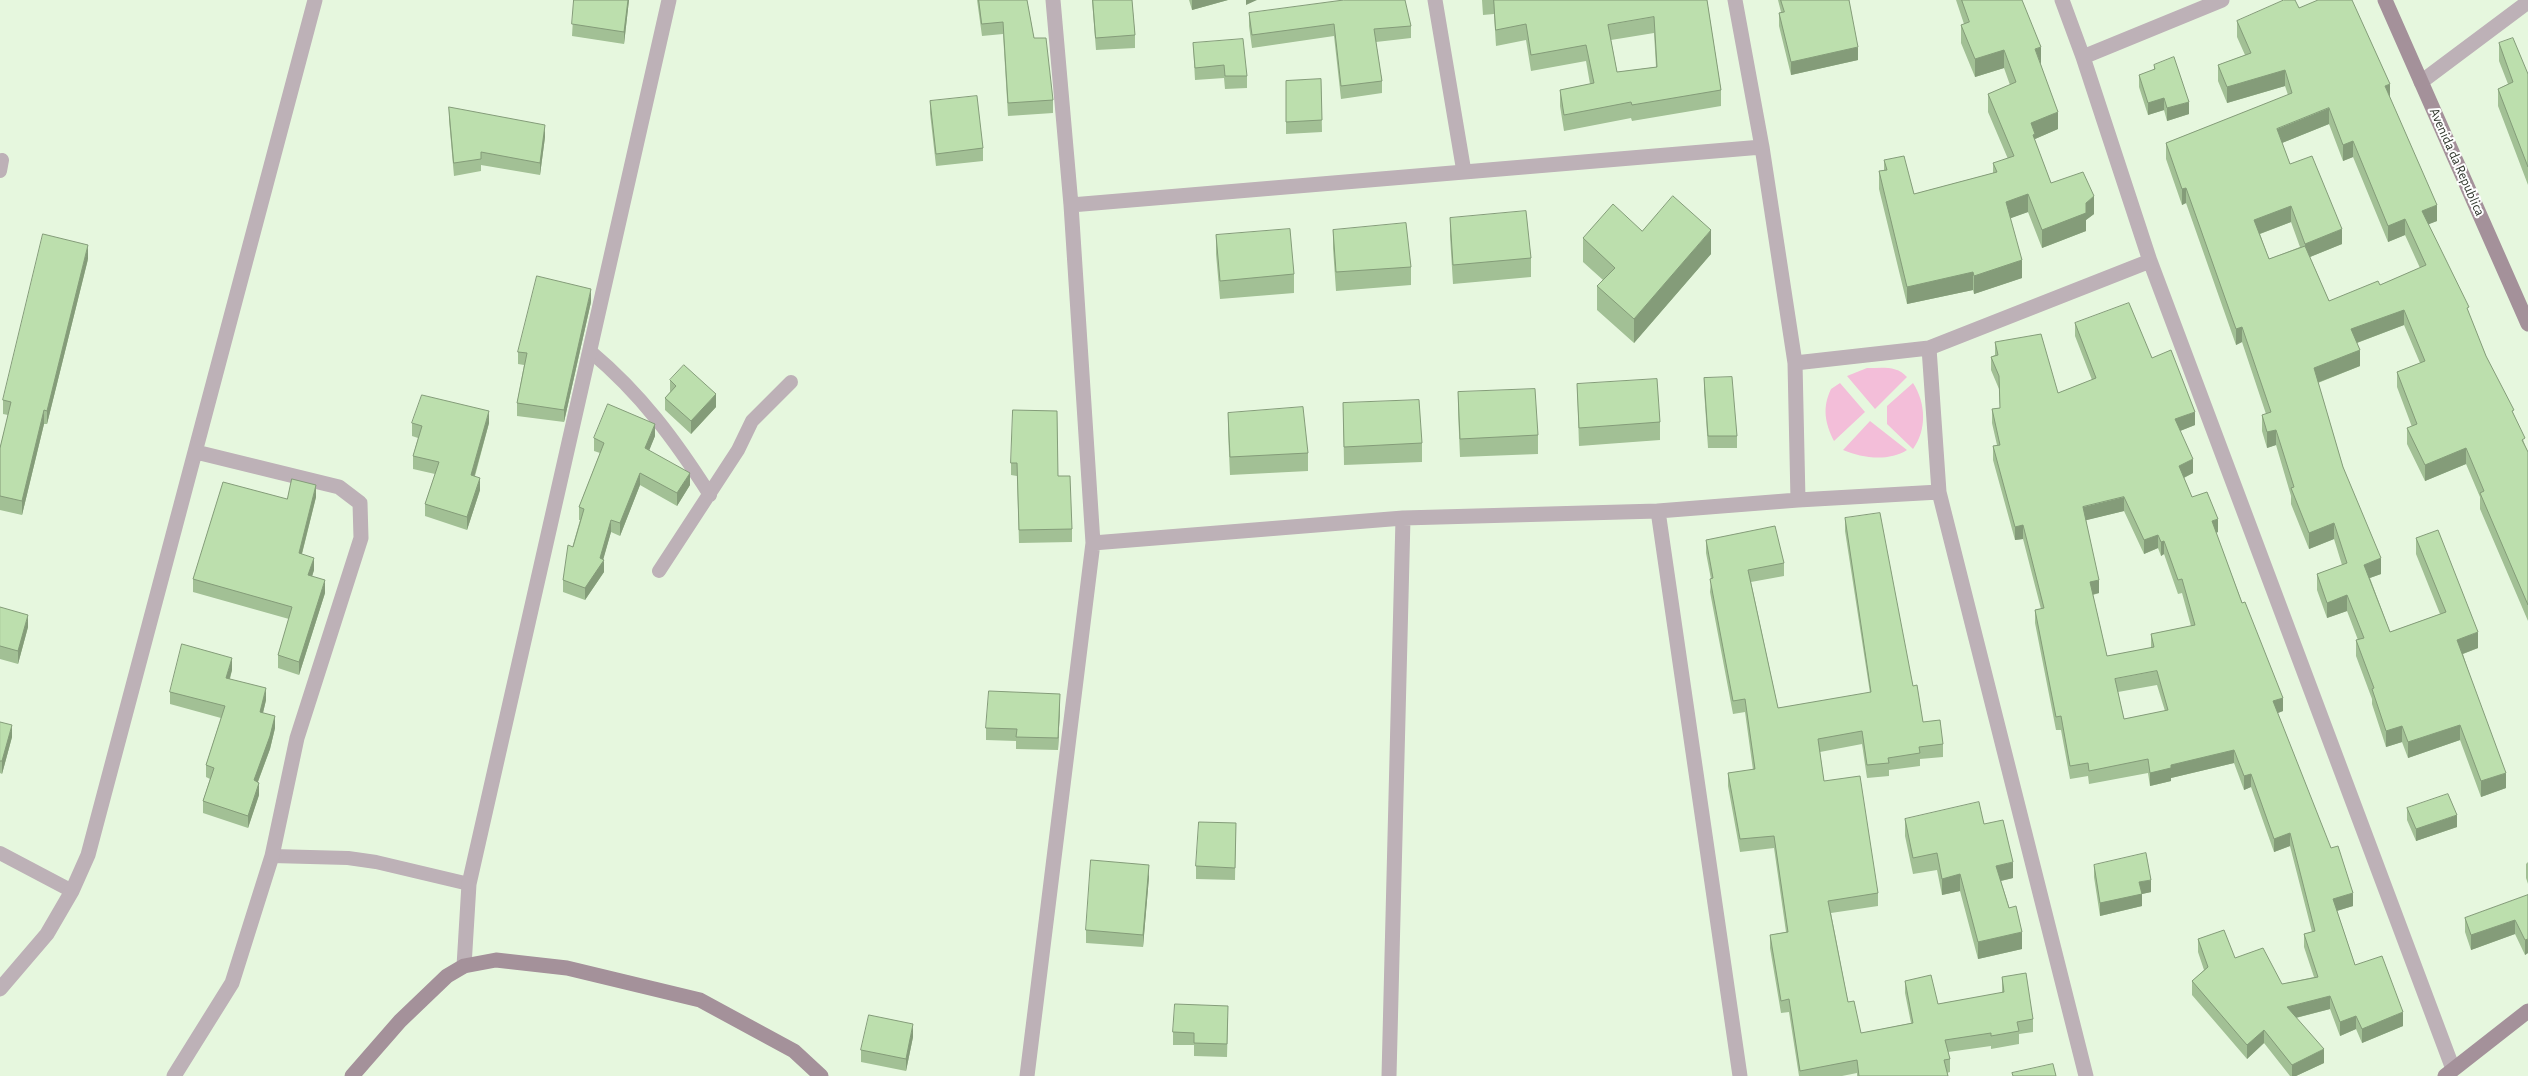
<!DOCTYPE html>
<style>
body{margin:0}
canvas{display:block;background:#e6f7de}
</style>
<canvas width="2528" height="1076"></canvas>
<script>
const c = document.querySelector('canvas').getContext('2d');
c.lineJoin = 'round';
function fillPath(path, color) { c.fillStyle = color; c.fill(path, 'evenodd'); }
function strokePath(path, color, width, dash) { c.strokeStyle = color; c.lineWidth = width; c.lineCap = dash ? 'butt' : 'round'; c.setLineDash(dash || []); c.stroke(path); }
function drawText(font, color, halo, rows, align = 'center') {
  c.font = font + ' "Alegreya Sans",sans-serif'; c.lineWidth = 4; c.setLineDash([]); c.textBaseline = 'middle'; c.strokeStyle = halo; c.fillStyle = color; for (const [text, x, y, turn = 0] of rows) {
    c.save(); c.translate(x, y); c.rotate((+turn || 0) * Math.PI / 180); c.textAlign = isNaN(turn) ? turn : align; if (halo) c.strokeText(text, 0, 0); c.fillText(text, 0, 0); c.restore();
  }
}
fillPath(new Path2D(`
 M1867,368C1881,368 1897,365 1907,377L1875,409L1847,376Z
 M1840,383L1865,412L1834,441C1825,423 1822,408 1831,389Z
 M1913,383C1926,403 1927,430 1913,449L1887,424V406Z
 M1870,421L1907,450C1888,462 1862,458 1843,450Z`), '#f3bed9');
strokePath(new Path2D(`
 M0,171L2,160
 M591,352C641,394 675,440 710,495
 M659,571L738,450L752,421L791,382
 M0,853L72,891
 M272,856L348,858L376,862L469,884`), '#bdb1b7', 14);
strokePath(new Path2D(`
 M1435,0L1464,172
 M1735,0L1762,147L1795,363L1798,500
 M2062,0L2083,57L2150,261L2453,1069
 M2083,57L2222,0
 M2421,82L2528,2
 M1071,205L1762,147
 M1929,348L1939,492L2086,1076
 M1795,363L1929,348L2150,261
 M1658,511L1740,1076
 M1093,543L1403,518L1658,511L1798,500L1939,492
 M464,966L469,884L669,0
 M0,989L47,934L72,891L88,855L315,0
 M174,1076L232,983L272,856L297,738L361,538L360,503L339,487L196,452
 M1027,1076L1093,543L1071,205L1053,0
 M1389,1076L1403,518`), '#bdb1b7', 15);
strokePath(new Path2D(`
 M2385,0L2528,324
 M352,1076L400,1021L447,976L464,966L496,960L567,968L700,1000L794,1051L821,1076
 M2445,1076L2528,1011`), '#a4919a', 15);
fillPath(new Path2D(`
 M574,0H629L624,44L572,36Z
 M977,0H1027L1034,38L1053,100V113L1008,116L1003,34L982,36Z
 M1092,0H1132L1135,35V48L1096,50Z
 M1189,0H1228L1192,10Z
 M1482,0H1707L1721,90V106L1632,121L1631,118L1564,131L1560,106V90L1590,84L1586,61L1531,71L1526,40L1496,46L1494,14L1483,15ZM1654,33L1656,67L1617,72L1611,40Z
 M1778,0H1849L1858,60L1791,75L1779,26V13L1781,12Z
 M1956,0H2018L2041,65L2058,129L2035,139V141L2051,183L2094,214L2086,220V231L2042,248L2028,212L2010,218L2022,278L1974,294L1973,290L1907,304L1879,189V171H1884V160L1914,194L1993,173V163L2008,159L1988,112V94L2010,85L2004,68L1975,77L1961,43V25L1964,24Z
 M2299,8L2390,98L2437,221L2428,224L2469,314L2486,356L2514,415L2525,445L2528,452V621L2480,509V497L2466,464L2425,481L2407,444V428L2412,427L2397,387V372L2420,363L2404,325L2357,343L2360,366L2318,383L2343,467L2381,574L2370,578L2390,632L2440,614L2416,554V538L2478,648L2463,654L2506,788L2481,797L2460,740L2408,758L2402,742L2386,747L2372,704V699L2356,656V640H2358L2347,611L2327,618L2317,590V574L2342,565L2334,539L2309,549L2291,504V496L2276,445L2267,448L2262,431V415L2266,414L2242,342L2236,345L2186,203L2182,205L2166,159V143L2288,95L2285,86L2227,103L2218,81V65L2245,55L2237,37V21ZM2329,124L2343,161L2353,157L2388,242L2405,235L2420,268L2380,285L2329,301L2310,257L2342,244L2290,164L2282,143ZM2291,222L2300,247L2269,259L2260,234Z
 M1249,13L1411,26V38L1376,42L1382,81V93L1341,99L1334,36L1252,48L1249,26Z
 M1193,43L1247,76V88L1225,89L1224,78L1195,80Z
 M2499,43L2528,74V185L2498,106V89L2508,84L2499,61Z
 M2154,65L2189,114L2167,121L2164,110L2148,115L2139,87V75L2154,70Z
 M1321,79L1322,132L1286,134V81Z
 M930,101L983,148V161L936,166L930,113Z
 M449,107L545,137L540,175L481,165V171L454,176L449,120Z
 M1450,218L1531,258V277L1453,284L1450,236Z
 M1333,230L1411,267V285L1336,291L1333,248Z
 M1642,231L1711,254L1634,343L1597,310V286L1603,280L1583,262V238Z
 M1216,235L1294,274V293L1220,299L1216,254Z
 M88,259L47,424H44L22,515L0,510V448L8,415L3,414V400Z
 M591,302L564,422L517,416V403L524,365L518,364V352Z
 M2075,323L2152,358L2195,425L2180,431L2193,473L2184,478L2192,497L2218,532L2216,533L2283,711L2277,713L2353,906L2337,911L2355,965L2403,1026L2362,1043L2356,1029L2340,1036L2330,1009L2296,1018L2324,1063L2296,1076H2290L2264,1043L2247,1059L2192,995V981L2204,970L2198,952V939L2282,984L2314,977L2304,947V934L2312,932L2290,846L2274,852L2251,787L2244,790L2234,763L2171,778V781L2150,786L2148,773L2089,784L2088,776L2070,779L2061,730H2056L2035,623V610L2041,609L2023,539L2015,540L1993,460V446L1997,445L1992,423V409L2000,408L1999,389L1991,370V357L1995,355V342L2058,393L2092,380L2075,336ZM2124,511L2144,554L2158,548L2161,556L2164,554L2178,594L2182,593L2191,626L2151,634V648L2107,656L2093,595L2099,593L2086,520ZM2157,685L2165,711L2124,719L2118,692Z
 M1704,378L1737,436V448H1708L1704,390Z
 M670,380L716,407L691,434L665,410V398L670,392Z
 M1577,384L1660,422V440L1579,446Z
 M1458,392L1538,435V454L1460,457L1458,411Z
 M1343,403L1422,443V462L1344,465Z
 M1057,411L1058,476L1072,529V542L1019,543L1017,476L1011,475V463Z
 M1228,413L1308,453V471L1230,475L1228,431Z
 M412,423H489L475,476L480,490L467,530L425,516V504L435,474L413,469V456L418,438L412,436Z
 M655,436L649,450L690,485L677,506L640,485L620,536L611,532L603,559L604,572L585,600L563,592V580L580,520H579V507L600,453L594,451V438Z
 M316,497L302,554L314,570L312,577L325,593L299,675L278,668V655L289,619L193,592V579L287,499Z
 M1845,518L1913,686L1923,722L1943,744V757L1920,759V766L1889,770V776L1867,778L1862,744L1820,752L1824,781L1878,893V906L1831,913L1848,1002L1861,1033L1911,1023L1905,993V981L1938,1004L2002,993V977L2033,1019V1032L2019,1034V1044L1991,1049V1046L1948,1052L1950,1059V1072L1947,1073L1948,1076H1857V1073L1842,1076H1799L1789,1012L1781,1013L1770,948V935L1786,932L1774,848L1740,852L1728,786V773L1753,770L1745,712L1733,714L1710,592L1711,579L1706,553V540L1784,563V576L1751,582L1778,708L1870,693L1845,531Z
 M0,607L28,627L18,664L0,659Z
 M232,670L230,679L266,700L263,713L275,728L270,749L258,782L259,795L248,828L203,813V801L210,779L206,777V765L221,718L170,704V692Z
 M1060,706L1058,750L1016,749V741L986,740V728Z
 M0,722L12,737L2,774L0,773Z
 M2407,808L2457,827L2416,841L2407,820Z
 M1905,819L1984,824L2013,878L2001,881L2022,949L1978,959L1960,891L1942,895L1937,870L1913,874L1905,836Z
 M1236,823L1235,880L1196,879V866Z
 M2528,862V884L2526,878V864Z
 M2094,865L2151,892L2142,894V906L2100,916L2094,877Z
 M1149,877L1143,947L1086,943V930Z
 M2528,895V953L2525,955L2515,934L2471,950L2465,932V918Z
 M1228,1018L1227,1057L1194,1056V1045H1173V1032Z
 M913,1037L906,1071L861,1062V1050Z`), '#a2c095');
fillPath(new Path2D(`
 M628,0H629L624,44V32Z
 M1192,0H1228L1192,10Z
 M1246,0H1257L1246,5Z
 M1858,47V60L1791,75V62Z
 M2041,47V65L2035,49Z
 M2004,50V68L1975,77V59Z
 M2285,70V86L2227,103V87Z
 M2390,84V99L2385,86Z
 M2164,98V110L2148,115V103Z
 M2189,102V114L2167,121V108Z
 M2329,108V124L2277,145V129Z
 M2058,112V129L2035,139V152L2031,123Z
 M545,125V137L540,175V163Z
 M2353,141V157L2343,161V145Z
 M2186,188V203L2182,205V189Z
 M2028,194V212L2006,220V202Z
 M2094,196V214L2086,220V231L2042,248V230L2086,203Z
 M2437,205V221L2422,227V211Z
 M2291,206V222L2254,236V220Z
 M2405,219V235L2388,242V226Z
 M2342,229V244L2305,259V244Z
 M1711,230V254L1634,343V319Z
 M88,245V259L47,424V411Z
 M2022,260V278L1974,294V276Z
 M1973,272V290L1907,304V287Z
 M591,289V302L564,422V410Z
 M2404,310V325L2351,345V329Z
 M2242,327V342L2236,345V329Z
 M2360,350V366L2314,384V368Z
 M716,394V407L691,434V421Z
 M44,410V424L22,515V501Z
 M489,411V423L471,488V475Z
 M2195,412V425L2175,433V419Z
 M655,424V436L645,461V448Z
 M2276,430V445L2267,448V432Z
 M2466,448V464L2425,481V465Z
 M2193,459V473L2179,480V466Z
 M640,473V485L620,536V523Z
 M690,473V485L677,506V493Z
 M480,478V490L467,530V517Z
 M316,485V497L299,565V553Z
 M2124,497V511L2083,521V507Z
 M2218,519V532L2212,534V521Z
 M611,520V532L602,564L604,560V572L585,600V588L600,558Z
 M2334,523V539L2309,549V533Z
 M2023,525V539L2015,540V527Z
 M2158,535V548L2144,554V540Z
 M2164,541V554L2161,556V542Z
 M314,558V570L308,588V575Z
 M2381,558V574L2364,580V565Z
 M325,580V593L299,675V662Z
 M2099,580V593L2090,595V582Z
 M2347,595V611L2327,618V603Z
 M28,615V627L18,664V651Z
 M2478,632V648L2457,656V640Z
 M232,658V670L226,691V678Z
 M266,688V700L260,725V712Z
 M1060,694V706L1058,750V738Z
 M2283,698V711L2273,715V701Z
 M275,716V728L270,749L254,792V780Z
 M12,725V737L2,774V761Z
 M2460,725V740L2408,758V742Z
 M2402,726V742L2386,747V731Z
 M2234,750V763L2171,778V781L2150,786V773L2171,765Z
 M2506,773V788L2481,797V781Z
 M2251,774V787L2244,790V776Z
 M259,783V795L248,828V816Z
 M2457,815V827L2416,841V829Z
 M2290,833V846L2274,852V839Z
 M2013,862V878L1996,882V866Z
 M1149,865V877L1143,947V935Z
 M1960,874V891L1942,895V879Z
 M2151,880V892L2142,894V906L2100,916V903L2139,882Z
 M2353,893V906L2333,912V899Z
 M2515,920V934L2471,950V935Z
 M2022,932V949L1978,959V942Z
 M2528,939V953L2525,955V940Z
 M2330,996V1009L2287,1020V1007Z
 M2403,1012V1026L2362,1043V1029Z
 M2356,1016V1029L2340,1036V1022Z
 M913,1024V1037L906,1071V1059Z
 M2264,1030V1043L2247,1059V1045Z
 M2324,1049V1063L2296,1076H2292V1065Z`), '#849c79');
const building = new Path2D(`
 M574,0H628L624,32L572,24Z
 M979,0H1027L1034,38H1046L1053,100L1008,103L1003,22L982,24Z
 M1093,0H1132L1135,35L1096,38Z
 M1344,0H1405L1411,26L1374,29L1382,81L1341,86L1334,24L1252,35L1249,13Z
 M1494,0H1707L1721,90L1632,105L1631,102L1564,115L1560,90L1594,83L1586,45L1531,55L1526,24L1496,30ZM1654,17L1657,67L1617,72L1608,25Z
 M1781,0H1849L1858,47L1791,62L1779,13L1784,12Z
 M1962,0H2022L2041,47L2035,49L2058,112L2031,123L2035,134L2033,135L2051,183L2083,172L2094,196L2086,203V213L2042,230L2028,194L2006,202L2022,260L1974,276L1973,272L1907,287L1879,171L1887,170L1884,160L1904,156L1914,194L1997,172L1993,163L2014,156L1988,94L2016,82L2004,50L1975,59L1961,25L1969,22Z
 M2284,0H2295L2299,8L2318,0H2352L2390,84L2385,86L2437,205L2422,211L2469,307L2467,308L2486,356L2514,410L2512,411L2525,438L2522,440L2528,452V605L2480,493L2484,491L2466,448L2425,465L2407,428L2417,424L2397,372L2425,361L2404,310L2351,329L2360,350L2314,368L2343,467L2381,558L2364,565L2390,632L2446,612L2416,538L2438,530L2478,632L2457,640L2506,773L2481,781L2460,725L2408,742L2402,726L2386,731L2372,689L2374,688L2356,640L2364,638L2347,595L2327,603L2317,574L2347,563L2334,523L2309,533L2291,488L2294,487L2276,430L2267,432L2262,415L2271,412L2242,327L2236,329L2186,188L2182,189L2166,143L2292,93L2285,70L2227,87L2218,65L2251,53L2237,21ZM2329,108L2343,145L2353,141L2388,226L2405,219L2426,265L2380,285L2378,281L2329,301L2305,246L2269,259L2254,220L2291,206L2305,244L2342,229L2312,156L2290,164L2277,129Z
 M2513,38L2528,74V167L2498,89L2513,82L2499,43Z
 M1243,39L1247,76H1225L1224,65L1195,68L1193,43Z
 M2174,57L2189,102L2167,108L2164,98L2148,103L2139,75L2155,69L2154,65Z
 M1321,79L1322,120L1286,122V81Z
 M977,96L983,148L936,154L930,101Z
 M449,107L545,125L540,163L481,152V159L454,163Z
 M1673,196L1711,230L1634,319L1597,286L1615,268L1583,238L1613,204L1642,231Z
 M1526,211L1531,258L1453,265L1450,218Z
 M1406,223L1411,267L1336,272L1333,230Z
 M1290,229L1294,274L1220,281L1216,235Z
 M43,234L88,245L47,411L44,410L22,501L0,496V448L11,402L3,400Z
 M537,276L591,289L564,410L517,403L527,353L518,352Z
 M2129,303L2152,358L2171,350L2195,412L2175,419L2193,459L2179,466L2192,497L2207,492L2218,519L2212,521L2242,603L2245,602L2283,698L2273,701L2331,848L2338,846L2353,893L2333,899L2355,965L2382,956L2403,1012L2362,1029L2356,1016L2340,1022L2330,996L2287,1007L2324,1049L2292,1065L2264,1030L2247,1045L2192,981L2208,967L2198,939L2224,930L2235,958L2263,948L2282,984L2318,977L2304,934L2315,931L2290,833L2274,839L2251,774L2244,776L2234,750L2171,765V768L2150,773L2148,759L2089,771L2088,763L2070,766L2061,716L2056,717L2035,610L2044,608L2023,525L2015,527L1993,446L2000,445L1992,409L2000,408L1999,376L1991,357L1998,355L1995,342L2041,334L2058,393L2096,378L2075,323ZM2124,497L2144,540L2158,535L2161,542L2164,541L2178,580L2182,579L2195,625L2151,634L2154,647L2107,656L2090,582L2099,580L2083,507ZM2157,671L2168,710L2124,719L2115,679Z
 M684,365L716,394L691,421L665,398L676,386L670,380Z
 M1732,377L1737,436H1708L1704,378Z
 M1657,379L1660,422L1579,428L1577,384Z
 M1535,389L1538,435L1460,439L1458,392Z
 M422,395L489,411L471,475L480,478L467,517L425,504L439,462L413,456L422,426L412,423Z
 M1419,400L1422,443L1344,447L1343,403Z
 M608,404L655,424L645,448L690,473L677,493L640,473L620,523L611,520L600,558L604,560L585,588L563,580L568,545L573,547L584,509L579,507L604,443L594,438Z
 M1303,407L1308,453L1230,457L1228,413Z
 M1013,410L1057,411L1058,476H1070L1072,529L1019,530L1017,463H1011Z
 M292,479L316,485L299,553L314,558L308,575L325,580L299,662L278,655L292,607L193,579L223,482L287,499Z
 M1880,513L1913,686L1917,685L1923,722L1940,720L1943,744L1919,747L1920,753L1888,758L1889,763L1867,765L1862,731L1818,739L1824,781L1860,776L1878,893L1828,901L1848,1002L1854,1001L1861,1033L1913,1023L1905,981L1931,975L1938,1004L2004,992L2002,977L2026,973L2033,1019L2017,1022L2019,1031L1991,1036V1033L1945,1040L1950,1059L1944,1060L1948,1076H1859L1857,1060L1800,1071L1789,999L1781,1001L1770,935L1788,932L1774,836L1740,839L1728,773L1755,769L1745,699L1733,701L1710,579L1713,578L1706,540L1775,526L1784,563L1748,570L1778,708L1871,692L1845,518Z
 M0,607L28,615L18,651L0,646Z
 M182,644L232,658L226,678L266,688L260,712L275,716L270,736L254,780L259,783L248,816L203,801L214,768L206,765L225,706L170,692Z
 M989,691L1060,694L1058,738L1016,737L1017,729L986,728Z
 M0,722L12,725L2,761H0Z
 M2448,794L2457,815L2416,829L2407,808Z
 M1979,802L1984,824L2003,820L2013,862L1996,866L2009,908L2016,906L2022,932L1978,942L1960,874L1942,879L1937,853L1913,858L1905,819Z
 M1199,822L1236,823L1235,868L1196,866Z
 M2146,853L2151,880L2139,882L2142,894L2100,903L2094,865Z
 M1091,860L1149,865L1143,935L1086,930Z
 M2528,895V939L2525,940L2515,920L2471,935L2465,918Z
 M1175,1004L1228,1006L1227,1044L1194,1043V1033L1173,1032Z
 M869,1015L913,1024L906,1059L861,1050Z
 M2053,1064L2056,1076H2013L2012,1073Z`);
fillPath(building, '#bcdfad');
strokePath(building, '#849c79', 1);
drawText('14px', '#31382e', '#fefefe', [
 ["Avenida da Republica",2457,162,66]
]);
</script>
